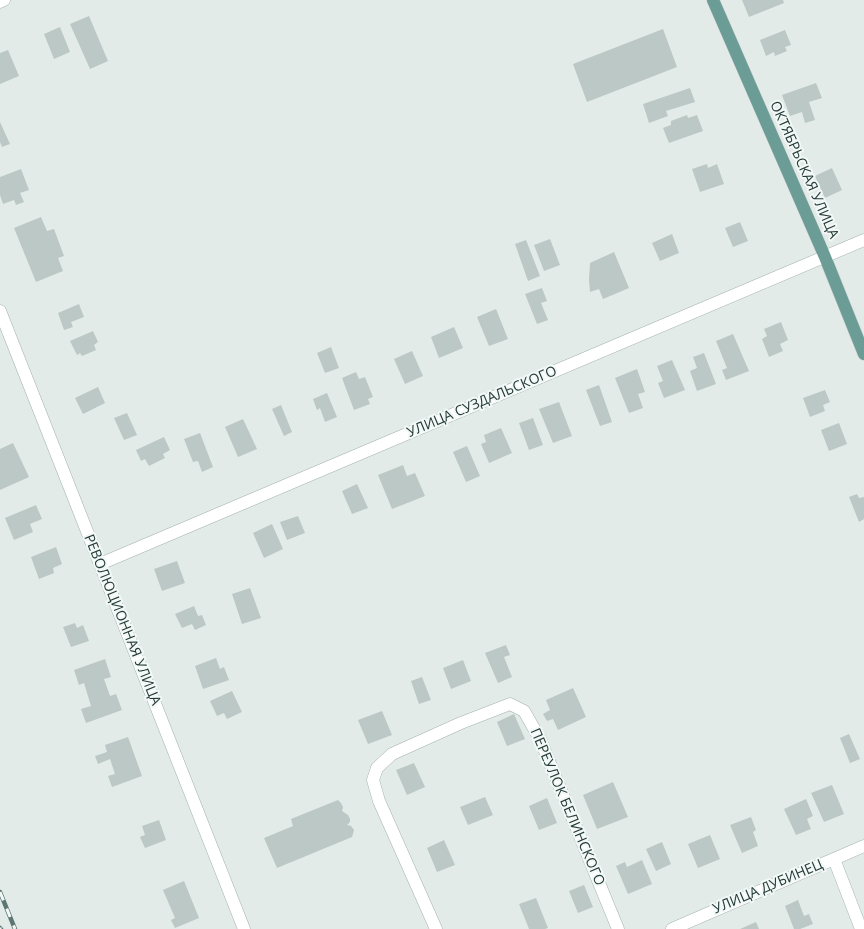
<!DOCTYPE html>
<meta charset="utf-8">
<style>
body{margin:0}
canvas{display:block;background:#e2ebe8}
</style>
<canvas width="864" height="929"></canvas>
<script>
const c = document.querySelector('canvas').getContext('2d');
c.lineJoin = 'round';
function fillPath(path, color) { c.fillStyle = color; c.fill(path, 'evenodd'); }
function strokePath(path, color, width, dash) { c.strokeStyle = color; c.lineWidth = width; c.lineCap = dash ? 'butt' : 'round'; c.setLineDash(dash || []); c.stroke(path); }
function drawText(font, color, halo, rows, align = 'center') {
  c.font = font + ' "Open Sans",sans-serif'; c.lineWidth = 4; c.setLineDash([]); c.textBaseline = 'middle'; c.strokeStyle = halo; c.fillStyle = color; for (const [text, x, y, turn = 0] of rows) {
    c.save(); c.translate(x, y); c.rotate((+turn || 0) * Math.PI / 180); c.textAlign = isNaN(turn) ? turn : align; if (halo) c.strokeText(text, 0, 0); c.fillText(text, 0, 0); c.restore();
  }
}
fillPath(new Path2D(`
 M742,0H783L784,3L749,17Z
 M89,16L108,61L90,69L70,24Z
 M60,27L70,52L54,59L44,34Z
 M663,29L677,67L587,102L573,64Z
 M785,30L791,45L785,47L787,51L775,56L774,52L766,56L760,40Z
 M8,50L19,76L0,84V53Z
 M816,83L822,98L809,102L815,120L805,123L802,112L790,116L782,95Z
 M690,88L695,102L666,111L668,116L649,123L643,104Z
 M687,115L688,118L697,115L703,131L669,143L663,128L671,125V121Z
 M0,122L10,144L2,147L0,142Z
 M707,164L708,168L717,164L724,184L700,192L692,169Z
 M832,168L842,190L825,198L815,176Z
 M21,169L29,190L20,193L24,202L16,205L14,200L3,204L0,195V177Z
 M41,217L47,231L54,229L64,256L58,258L63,271L36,282L14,228Z
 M740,222L748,241L733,247L725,228Z
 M672,234L679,253L660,261L652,243Z
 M550,239L560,265L544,271L534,245Z
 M526,240L540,276L528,281L515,244Z
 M614,252L629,288L603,299L599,289L590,292L589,280L590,263Z
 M542,288L547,301L541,303L548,320L537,324L525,294Z
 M79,304L84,317L71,322L73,327L64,330L58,313Z
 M496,309L508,339L489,346L477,317Z
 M781,322L788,340L780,344L783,351L769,357L762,339L767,336L764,329Z
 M454,327L463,348L439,358L431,337Z
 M93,331L98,342L94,345L96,350L82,356L80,353L77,355L70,341Z
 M733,334L749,371L726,380L722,370L727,368L716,341Z
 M331,347L339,368L325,373L317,353Z
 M412,351L423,376L405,384L394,359Z
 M704,353L716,384L697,391L690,371L697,368L693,357Z
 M672,360L685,390L664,398L658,383L663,381L657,366Z
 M637,369L645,392L638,394L643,408L629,413L615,378Z
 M356,372L359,379L365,377L373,397L368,399L370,404L354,410L342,378Z
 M599,385L612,422L600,426L586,390Z
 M98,387L105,403L83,414L75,398Z
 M825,390L830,402L823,405L825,411L810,417L803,398Z
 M327,393L337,417L325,422L320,408L317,410L313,399Z
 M559,402L572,436L553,443L539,409Z
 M281,405L292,432L284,436L272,409Z
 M127,413L137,435L124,440L114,418Z
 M533,418L543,445L529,450L519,423Z
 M243,419L257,449L238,457L225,427Z
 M839,423L847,444L829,451L821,430Z
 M501,428L512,453L489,463L481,444L486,442L484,435Z
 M200,433L213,467L202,472L198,461L193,462L184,439Z
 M164,437L170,450L163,454L165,458L149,466L145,459L141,461L136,450Z
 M13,443L29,477L0,490V449Z
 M467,446L480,476L466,482L453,452Z
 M403,465L407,476L415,473L425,496L392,509L378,475Z
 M357,484L368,508L352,514L342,491Z
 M857,494L859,498L864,497V519L859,522L849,497Z
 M36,505L42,519L30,524L33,532L14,540L5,518Z
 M298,516L305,533L287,540L280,522Z
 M272,524L283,549L264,558L253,533Z
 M56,547L62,564L53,568L54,573L39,579L31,557Z
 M177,561L185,583L162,591L154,569Z
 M250,588L261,618L242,624L232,594Z
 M194,606L198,616L202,615L206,625L195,630L192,624L182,628L175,614Z
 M75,623L77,628L83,625L89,641L71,647L63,627Z
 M506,645L510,655L504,657L512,677L498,683L485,653Z
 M216,658L220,669L224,667L229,680L203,689L195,666Z
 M105,659L111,677L104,679L110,696L116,694L122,710L86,723L81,709L91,706L84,683L79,685L74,670Z
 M463,660L471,681L451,689L443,668Z
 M422,677L431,700L419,704L411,681Z
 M573,688L586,717L558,730L553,719L547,721L543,714L550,710L546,700Z
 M232,691L242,712L227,719L224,713L217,716L210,701Z
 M382,711L392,735L368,744L358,720Z
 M514,714L525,739L507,746L497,722Z
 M849,734L860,759L850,763L840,738Z
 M128,737L142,776L112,787L108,776L115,774L110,759L98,764L95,756L107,752L105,745Z
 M414,763L425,787L407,795L396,770Z
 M613,782L628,817L597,829L583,795Z
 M832,785L844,814L824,822L811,793Z
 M485,797L493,815L468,825L460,807Z
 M547,798L557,823L539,830L529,806Z
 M806,799L813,816L807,819L811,829L796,835L784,809Z
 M338,800L341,803L343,807L342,811L348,815L350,819V822L347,825L351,826L354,830L352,837L277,868L264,838L293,826L291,819Z
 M751,817L756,830L753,832L758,846L742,853L730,825Z
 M159,820L166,840L145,848L140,837L145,835L142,826Z
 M710,835L720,859L698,868L688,844Z
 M444,840L455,865L437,872L427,848Z
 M662,842L671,864L656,871L646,849Z
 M642,860L652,884L628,894L616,866L625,862L627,867Z
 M184,881L199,918L175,928L171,920L175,918L163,890Z
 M584,885L593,907L578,913L569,891Z
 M536,898L548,928L545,929H529L519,904Z
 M798,900L804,916L809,914L813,924L800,929H794L785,906Z
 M756,922L759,929H740Z`), '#bbc8c5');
const minor = new Path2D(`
 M0,2L4,0
 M0,311L244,929
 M100,564L864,240
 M834,859L861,929
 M436,929L379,801L373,780L377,768L392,754L461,723L510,704L524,711L540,739L618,929
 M672,929L864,846`);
const major = new Path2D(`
 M713,0L825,257L864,354`);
strokePath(minor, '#a5b2af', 13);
strokePath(major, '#c2c8c7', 13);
strokePath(minor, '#fff', 12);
strokePath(major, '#6b9c96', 12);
const rail = new Path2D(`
 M0,892L15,929
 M0,928L1,929`);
strokePath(rail, '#5e7673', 4.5);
strokePath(rail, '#f2f8f6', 3, [9]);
drawText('14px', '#243a37', '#f2f8f6', [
 ["ОКТЯБРЬСКАЯ УЛИЦА",804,170,66],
 ["УЛИЦА СУЗДАЛЬСКОГО",482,402,-23],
 ["РЕВОЛЮЦИОННАЯ УЛИЦА",122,620,68],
 ["ПЕРЕУЛОК БЕЛИНСКОГО",567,807,67],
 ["УЛИЦА ДУБИНЕЦ",768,887,-23]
]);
</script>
